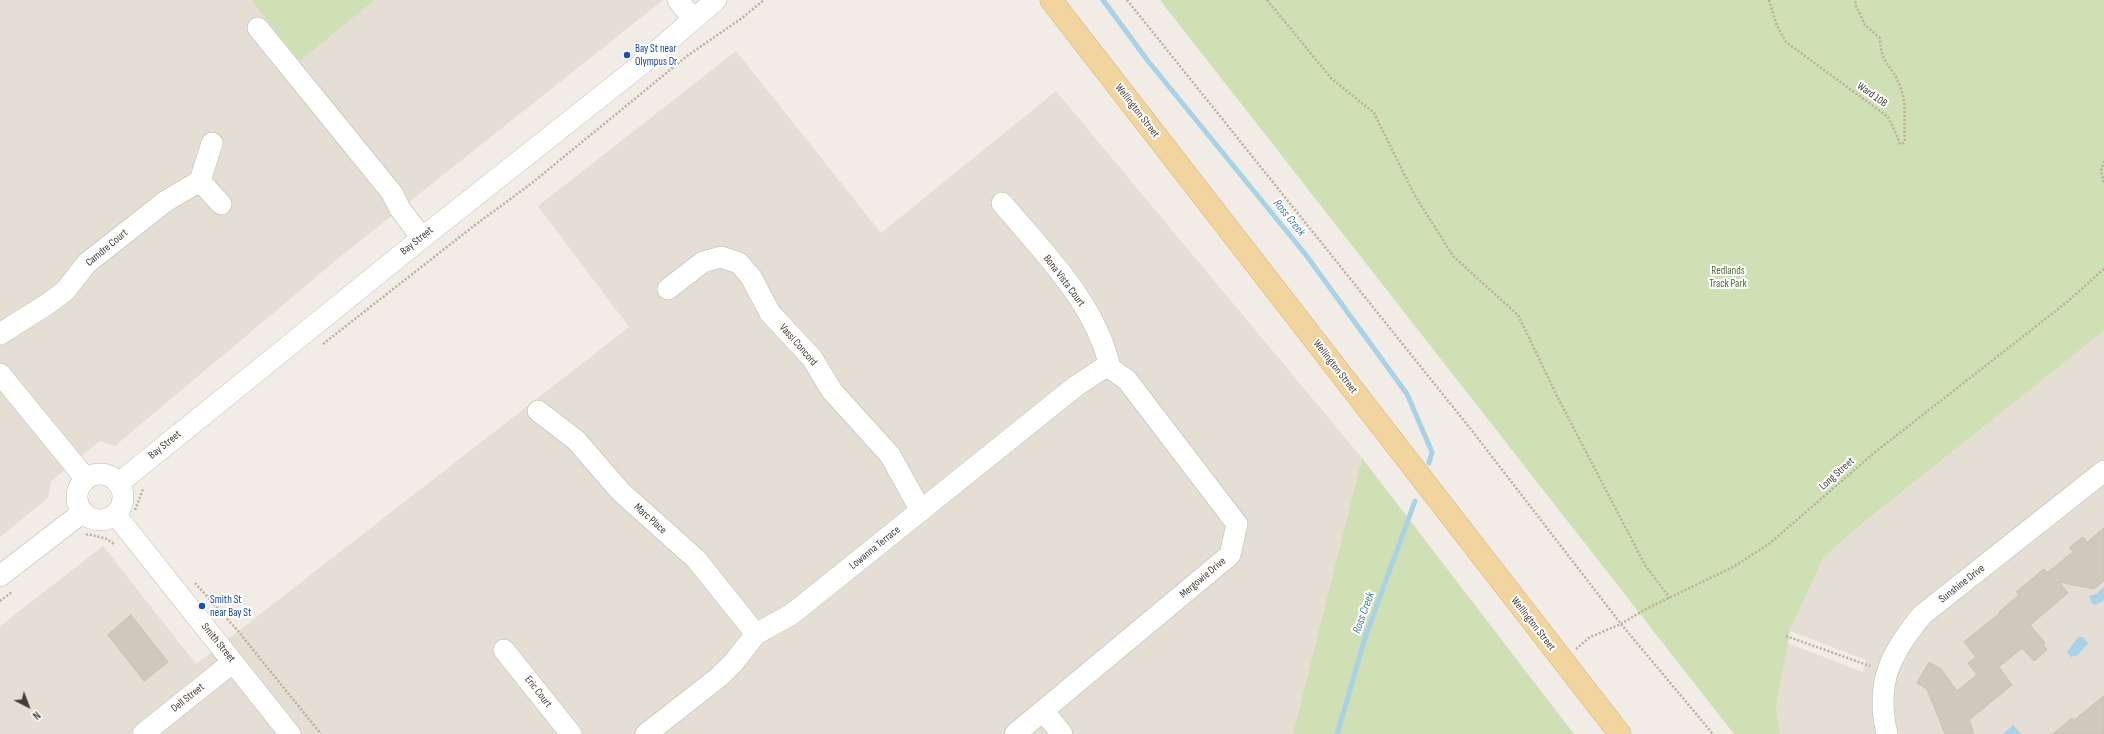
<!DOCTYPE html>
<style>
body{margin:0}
#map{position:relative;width:2104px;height:734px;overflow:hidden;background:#f1ede6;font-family:"Sofia Sans Condensed",sans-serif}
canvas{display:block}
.north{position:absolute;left:8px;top:686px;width:40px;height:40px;-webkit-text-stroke:3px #fff;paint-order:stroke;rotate:138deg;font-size:11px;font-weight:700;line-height:16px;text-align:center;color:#433d36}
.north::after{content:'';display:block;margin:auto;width:14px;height:18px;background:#433d36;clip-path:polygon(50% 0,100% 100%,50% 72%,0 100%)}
</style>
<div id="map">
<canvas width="2104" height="734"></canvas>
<div class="north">N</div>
</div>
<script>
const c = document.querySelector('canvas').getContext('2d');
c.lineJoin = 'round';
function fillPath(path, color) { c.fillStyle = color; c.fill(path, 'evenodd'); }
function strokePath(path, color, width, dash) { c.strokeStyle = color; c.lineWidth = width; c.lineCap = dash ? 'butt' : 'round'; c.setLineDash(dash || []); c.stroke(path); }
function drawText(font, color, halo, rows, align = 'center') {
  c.font = font + ' "Sofia Sans Condensed",sans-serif'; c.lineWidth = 4; c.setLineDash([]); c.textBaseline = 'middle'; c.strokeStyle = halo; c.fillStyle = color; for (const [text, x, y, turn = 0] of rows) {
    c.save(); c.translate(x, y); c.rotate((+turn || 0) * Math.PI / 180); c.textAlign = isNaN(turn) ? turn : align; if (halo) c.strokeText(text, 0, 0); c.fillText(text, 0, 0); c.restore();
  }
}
fillPath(new Path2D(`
 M0,0H251L300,60L373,0H663L340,257L115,446L100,441L51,481L48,498L0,537Z
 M736,51L881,233L1056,91L1362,458L1293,734H0V626L103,546L196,664L629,327L538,206Z
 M2104,331V734H1780L1776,707L1787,643L1863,672L1866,660L1790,631L1823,558L1859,526Z`), '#e4ded5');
fillPath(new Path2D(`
 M251,0H373V1L300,61Z
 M1160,0H2104V331L1859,526L1823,558L1790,631L1776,707L1780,734H1734Z
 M1362,458L1574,734H1293Z`), '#cfe1b4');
fillPath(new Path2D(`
 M2104,587V600L2095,605L2092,603L2089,596L2096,594Z
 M2078,637H2083L2088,643L2078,655L2071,657L2067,652Z
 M2013,725L2021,734H2003Z`), '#a9d2e7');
strokePath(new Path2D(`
 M1103,0L1148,61L1306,255L1407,394L1432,452L1429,463
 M1337,734L1366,635L1415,501`), '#a9d2e7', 5);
const building = new Path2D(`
 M2104,528V581L2094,589L2059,582L2068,593L2030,625L2045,643L2043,644L2047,650L2034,661L2022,648L1999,667L2012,685L1969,720L1974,734H1945L1927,689L1917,683L1929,662L1941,669L1957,691L1977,675L1968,663L1976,657L1964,642L2000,613L1999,612L2019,595L2016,592L2044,569L2047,573L2073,552L2069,548L2083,537L2087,542Z
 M131,615L168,662L144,681L108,635Z
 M2104,696V734H2053L2072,718L2074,720Z`);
fillPath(building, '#d1c8bd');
strokePath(building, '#cbbfb1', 1);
const minor = new Path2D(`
 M678,0L693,19
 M258,28L392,193L400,209L422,238
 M212,143L200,181L221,204
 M1002,203C1043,252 1096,303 1110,368
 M668,289L703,262L721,257L739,263L751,277L770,313L812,358L832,391L890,455L921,511
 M0,334L46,305L65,291L87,263L166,201L200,181
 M0,374L86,479
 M538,411L576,440L621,492L696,559L756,634
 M77 497a23 23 0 1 1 46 0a23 23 0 1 1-46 0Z
 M119,483L422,238L638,67L716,0
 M115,514L290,734
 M0,576L83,512
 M504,650L571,734
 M1044,712L1062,734
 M143,734L233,662
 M646,734L719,677L734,662L756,634L792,614L1076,386L1102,369L1110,368
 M1015,734L1230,555L1237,524L1127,380L1110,368
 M1887,734C1875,683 1890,654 1922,615L2104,471`);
const major = new Path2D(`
 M1051,0L1620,734`);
strokePath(minor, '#beb7ad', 22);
strokePath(major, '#d5b070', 23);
strokePath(new Path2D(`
 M1127,0L1473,432L1621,624L1713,734
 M1267,0L1331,78L1374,113L1414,194L1453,256L1518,315L1558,398L1645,565L1670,598
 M1769,0L1777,26L1786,42L1888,117L1898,138L1899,143L1902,144L1905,141C1903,121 1908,106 1900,86C1892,65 1880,63 1880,38L1865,25L1855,4L1856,0
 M2104,161L2101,171L2104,183
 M323,344L475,225L532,183L687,56L742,18L764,0
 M135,510L143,489
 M86,535L88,534L107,539L114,544L115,543
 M195,583L238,631L321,734
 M0,601L12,592
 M1786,636L1870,666
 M1576,649L1590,637L1621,624L1644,610L1733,567L1769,544L1874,453L2067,302L2104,269`), '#bbaf9d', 2.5, [2, 2]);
strokePath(minor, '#fff', 21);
strokePath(major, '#f2d59e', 22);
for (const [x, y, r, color] of [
 [627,55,4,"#1a4fb4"],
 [202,606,4,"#1a4fb4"]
]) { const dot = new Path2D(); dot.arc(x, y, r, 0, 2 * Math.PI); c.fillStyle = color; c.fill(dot); strokePath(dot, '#fff', 1.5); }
drawText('11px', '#164399', '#fff', [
 ["Bay St near",635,49],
 ["Olympus Dr",635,62],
 ["Smith St",210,600],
 ["near Bay St",210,613]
], 'left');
drawText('11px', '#433d36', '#fff', [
 ["Ward 10B",1872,95,36],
 ["Wellington Street",1137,111,52],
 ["Bay Street",417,241,-39],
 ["Camdre Court",107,248,-40],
 ["Bona Vista Court",1064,281,53],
 ["Vassi Concord",798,345,49],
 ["Wellington Street",1335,367,52],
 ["Bay Street",165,445,-39],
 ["Long Street",1837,474,-42],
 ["Marc Place",650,519,42],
 ["Lowanna Terrace",875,548,-39],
 ["Mergowie Drive",1203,578,-40],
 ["Sunshine Drive",1962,584,-38],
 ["Wellington Street",1533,624,52],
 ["Smith Street",218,643,51],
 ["Eric Court",538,692,52],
 ["Dell Street",188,698,-39]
]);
drawText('11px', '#4c6e31', '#fff', [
 ["Redlands",1728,271],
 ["Track Park",1728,284]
]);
drawText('italic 12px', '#3d7da2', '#fff', [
 ["Ross Creek",1289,218,51],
 ["Ross Creek",1364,613,-70]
]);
</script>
